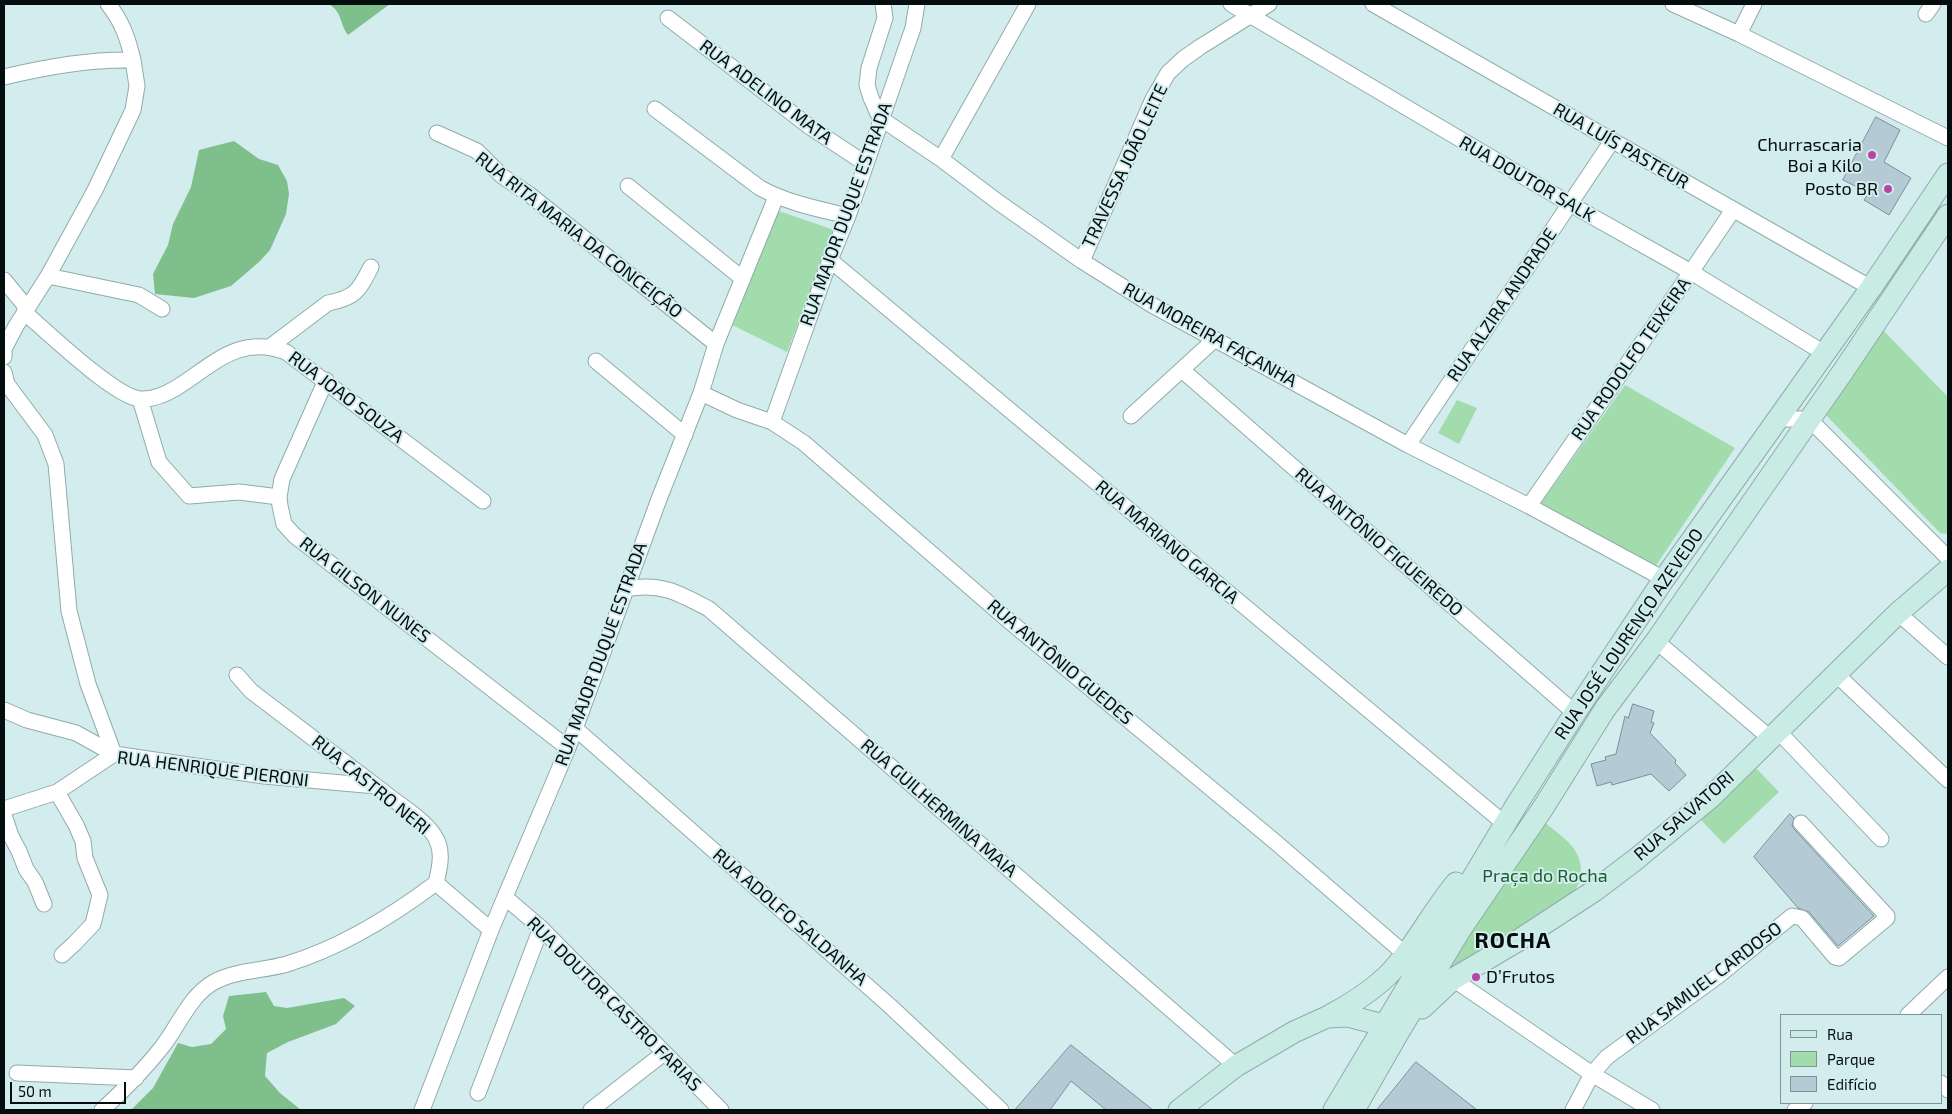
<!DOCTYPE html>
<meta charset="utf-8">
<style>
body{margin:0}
#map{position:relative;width:1952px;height:1114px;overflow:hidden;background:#d3edef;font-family:"Exo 2",sans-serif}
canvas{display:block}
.frame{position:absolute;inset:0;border:5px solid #050e0f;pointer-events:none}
.legend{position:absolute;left:1780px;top:1014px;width:162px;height:90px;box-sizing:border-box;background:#d3edef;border:1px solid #819495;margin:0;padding:6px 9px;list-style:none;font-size:15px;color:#050e0f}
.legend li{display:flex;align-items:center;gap:10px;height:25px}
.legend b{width:25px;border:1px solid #819495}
.scale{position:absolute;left:10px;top:1082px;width:116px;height:22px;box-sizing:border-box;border:2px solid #050e0f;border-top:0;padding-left:6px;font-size:15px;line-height:18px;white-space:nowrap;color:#050e0f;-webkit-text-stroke:4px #d3edef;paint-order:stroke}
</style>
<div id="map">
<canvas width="1952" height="1114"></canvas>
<div class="frame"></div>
<ul class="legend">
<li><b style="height:6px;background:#c8ebe3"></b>Rua</li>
<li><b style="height:14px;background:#a2dcac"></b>Parque</li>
<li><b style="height:14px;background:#b4cad5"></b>Edifício</li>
</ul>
<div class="scale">50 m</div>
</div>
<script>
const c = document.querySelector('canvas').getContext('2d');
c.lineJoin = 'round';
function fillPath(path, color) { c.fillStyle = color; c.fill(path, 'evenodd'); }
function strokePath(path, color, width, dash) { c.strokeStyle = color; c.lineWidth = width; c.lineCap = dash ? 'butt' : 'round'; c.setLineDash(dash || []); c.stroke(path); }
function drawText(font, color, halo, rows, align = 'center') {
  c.font = font + ' "Exo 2",sans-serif'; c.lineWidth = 4; c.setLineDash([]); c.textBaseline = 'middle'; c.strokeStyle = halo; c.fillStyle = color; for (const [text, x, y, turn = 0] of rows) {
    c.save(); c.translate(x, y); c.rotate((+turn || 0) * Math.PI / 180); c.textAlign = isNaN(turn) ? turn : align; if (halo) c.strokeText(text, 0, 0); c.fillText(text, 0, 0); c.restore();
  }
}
fillPath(new Path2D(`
 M776,210L834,230L787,352L730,324Z
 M1880,327L1948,397V534L1940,533L1823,412Z
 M1625,385L1735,448L1655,567L1541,503Z
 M1457,400L1477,408L1459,444L1438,433Z
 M1755,767L1779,792L1724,844L1701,820Z
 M1543,821C1562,837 1586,850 1580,878C1579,885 1573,893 1570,900L1438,979Z`), '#a2dcac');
fillPath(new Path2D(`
 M329,4H390L348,35C339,23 343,13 329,4Z
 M234,141L259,159L278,165L287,181L289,194L286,214L270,250L259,262L231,286L194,298L155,294L153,274L168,245L173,224L191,187L199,150Z
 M266,992L274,1006L287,1008L344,998L355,1006L336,1024L288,1042L267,1053L265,1076L280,1093L301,1110H131L153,1088L178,1043L192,1047L211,1044L226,1029L223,1016L229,996Z`), '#7fbf8b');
const building = new Path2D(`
 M1876,117L1900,130L1884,162L1911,178L1889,215L1864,200L1869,193L1843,180Z
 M1633,704L1654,711L1651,722L1654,723L1650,733L1676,760L1675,763L1686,775L1669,791L1651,774L1612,785L1611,782L1597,786L1591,764L1606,760L1605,757L1616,754L1625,716L1628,718Z
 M1790,814L1794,818L1792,825L1794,829L1874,916L1838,946L1809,912L1798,908L1754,857Z
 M1071,1045L1153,1110H1106L1071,1081L1050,1110H1015Z
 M1416,1062L1477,1110H1377Z`);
fillPath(building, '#b4cad5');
strokePath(building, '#7b8f99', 1);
const street = new Path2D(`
 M108,4C122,21 128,39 133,60
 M883,4L885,18L869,68L867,85L871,98L880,118L941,159L998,202L1082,261L1152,305L1408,445L1529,506L1664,579
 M1231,4L1570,204L1691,272L1824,353
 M1373,4L1871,288
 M1673,4L1739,34L1948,138
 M1926,14L1933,4
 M668,18L810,127L866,164
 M1739,34L1754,4
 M4,77C45,67 90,59 133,60L137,86L133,110L95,190L48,276L16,326L4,349V357
 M655,109L760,188C788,203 818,209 848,216
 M437,133L477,151L502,176L530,195L716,344
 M941,159L1028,4
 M628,186L743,279
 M830,260L1505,824
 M1082,261L1153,99L1168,73L1183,59L1200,47L1269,4
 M48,276L139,295L162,309
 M4,280L27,308
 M24,312C46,331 115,397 140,399C153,400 166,394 176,388C213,365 239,334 286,352L483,501
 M271,346L328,303C356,298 359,290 371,267
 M596,361L685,435
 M1182,370L1575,713
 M4,372L7,384L45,435L56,464L69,611L88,684L114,754
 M326,380L282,479L279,497L280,506L284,524L295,536L568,748
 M701,393L737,410L772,422L804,443L1008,620L1273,840L1405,954
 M140,399L159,462L189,496L239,492L279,497
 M1131,416L1214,340
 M1778,419H1809L1948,558
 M772,422L830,260L848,216L913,28L917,4
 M1408,445L1612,141
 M1529,506L1691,272L1733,210
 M626,589C660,582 679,593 709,609L1236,1066
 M1898,613L1948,657
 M1656,641L1770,738
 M1836,674L1948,780
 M237,675L251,691C296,725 341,759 385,793C401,806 422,818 434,835C444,850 440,867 436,883L491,930
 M4,710L27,720L76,733L114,754
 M576,729L890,1006L1001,1110
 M1778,731L1881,839
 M57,792L76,825L83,841L85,858L100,895L93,924L75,943L62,955
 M4,809L57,792L114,754L264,776L376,786
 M4,815L11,836L19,851L26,869L35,882L44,904
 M506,898L541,928L721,1110
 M1453,979L1592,1074L1652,1110
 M1908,1015L1948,977
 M17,1073L136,1078
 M1941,1083L1948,1090
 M478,1093L541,928
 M102,1110C124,1090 144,1070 162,1047C178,1027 190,995 214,982C236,970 263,971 287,964C340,948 392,916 436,883
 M422,1110L491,930L568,748L659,499L701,393L716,344L776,197
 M591,1110L664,1053
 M1573,1110L1592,1074L1607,1057L1718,976L1792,916L1802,918L1835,957L1839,958L1887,918V916L1801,823
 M1795,1110L1805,1103`);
const secondary = new Path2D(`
 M1422,1008L1453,979L1519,940L1594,891L1635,860L1710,798L1898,613L1948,570
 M1327,1017C1348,1006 1369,993 1387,976C1414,949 1431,913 1456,883
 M1179,1110L1236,1066L1294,1032L1327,1017L1348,1016L1383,1025
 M1334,1110L1517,804L1575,713L1664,579L1871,288L1948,174
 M1354,1110L1398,1033L1460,930L1543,808L1605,709L1656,641L1844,370L1948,215`);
strokePath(street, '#91aaac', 17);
strokePath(secondary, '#91aaac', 23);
strokePath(street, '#fff', 15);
strokePath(secondary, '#c8ebe3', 21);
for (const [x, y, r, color] of [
 [1872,155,5,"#b647a5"],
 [1888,189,5,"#b647a5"],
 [1476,977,5,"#b647a5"]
]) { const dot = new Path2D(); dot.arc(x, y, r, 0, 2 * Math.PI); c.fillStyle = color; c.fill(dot); strokePath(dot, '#d3edef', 2); }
drawText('18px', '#050e0f', '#d3edef', [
 ["RUA ADELINO MATA",766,92,37],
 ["RUA LUÍS PASTEUR",1621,146,30],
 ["TRAVESSA JOÃO LEITE",1125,166,-65],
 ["RUA DOUTOR SALK",1527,179,30],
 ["RUA MAJOR DUQUE ESTRADA",846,214,-70],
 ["RUA RITA MARIA DA CONCEIÇÃO",579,235,38],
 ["RUA ALZIRA ANDRADE",1502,305,-56],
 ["RUA MOREIRA FAÇANHA",1210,335,29],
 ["RUA RODOLFO TEIXEIRA",1631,359,-55],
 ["RUA JOAO SOUZA",346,397,37],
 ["RUA MARIANO GARCIA",1167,542,40],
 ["RUA ANTÔNIO FIGUEIREDO",1379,542,41],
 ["RUA GILSON NUNES",365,590,38],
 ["RUA JOSÉ LOURENÇO AZEVEDO",1629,634,-56],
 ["RUA MAJOR DUQUE ESTRADA",601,654,-70],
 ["RUA ANTÔNIO GUEDES",1060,662,40],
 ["RUA HENRIQUE PIERONI",213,769,7],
 ["RUA CASTRO NERI",371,785,39],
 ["RUA GUILHERMINA MAIA",939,808,41],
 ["RUA SALVATORI",1684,816,-41],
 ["RUA ADOLFO SALDANHA",790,917,41],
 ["RUA SAMUEL CARDOSO",1704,983,-37],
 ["RUA DOUTOR CASTRO FARIAS",614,1004,45]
]);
drawText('18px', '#050e0f', '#d3edef', [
 ["Churrascaria",1862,145],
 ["Boi a Kilo",1862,166],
 ["Posto BR",1878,189],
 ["D’Frutos",1486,977,"left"]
], 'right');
drawText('18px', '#175d2d', '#d3edef', [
 ["Praça do Rocha",1545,876]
]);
c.letterSpacing = '1px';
drawText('bold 22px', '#050e0f', '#d3edef', [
 ["ROCHA",1513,941]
]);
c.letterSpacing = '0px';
</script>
